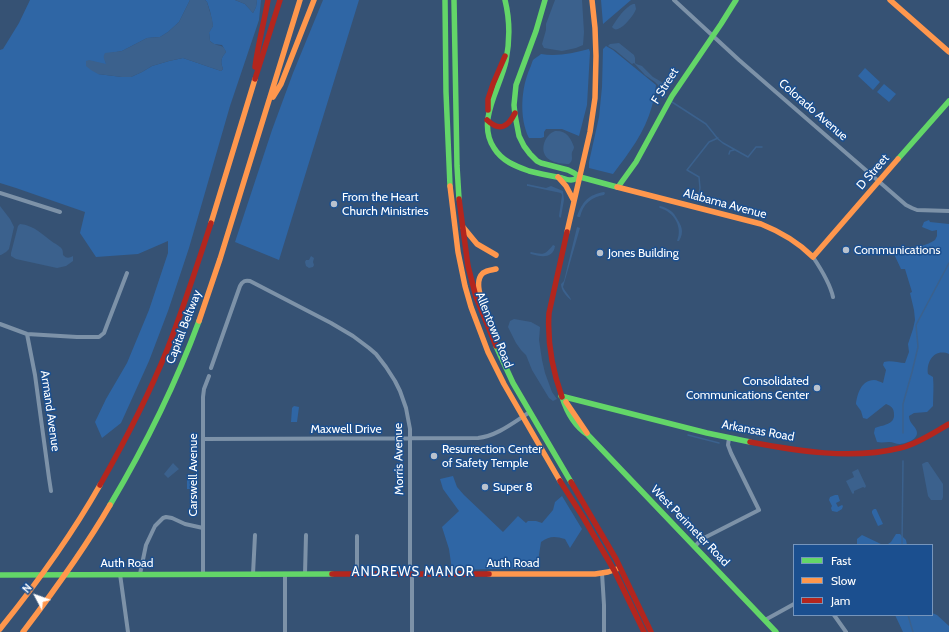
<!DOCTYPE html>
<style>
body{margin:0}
#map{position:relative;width:949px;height:632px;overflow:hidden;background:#365274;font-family:Cabin,sans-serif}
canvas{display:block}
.legend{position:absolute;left:793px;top:544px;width:140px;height:72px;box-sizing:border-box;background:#1b4f8f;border:1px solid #7695bc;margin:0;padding:5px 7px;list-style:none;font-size:12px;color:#fff}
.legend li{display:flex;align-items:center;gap:8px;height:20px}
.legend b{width:20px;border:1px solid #7695bc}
.north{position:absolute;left:16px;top:576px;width:40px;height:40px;-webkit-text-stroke:3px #1b4f8f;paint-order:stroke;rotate:311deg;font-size:11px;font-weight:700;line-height:16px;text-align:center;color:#fff}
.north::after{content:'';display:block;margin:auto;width:14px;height:18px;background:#fff;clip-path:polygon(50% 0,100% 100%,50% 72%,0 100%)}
</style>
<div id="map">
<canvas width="949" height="632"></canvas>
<ul class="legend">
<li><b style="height:5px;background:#63d668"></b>Fast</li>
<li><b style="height:5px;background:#ff974d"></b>Slow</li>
<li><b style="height:5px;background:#b3261e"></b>Jam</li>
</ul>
<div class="north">N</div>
</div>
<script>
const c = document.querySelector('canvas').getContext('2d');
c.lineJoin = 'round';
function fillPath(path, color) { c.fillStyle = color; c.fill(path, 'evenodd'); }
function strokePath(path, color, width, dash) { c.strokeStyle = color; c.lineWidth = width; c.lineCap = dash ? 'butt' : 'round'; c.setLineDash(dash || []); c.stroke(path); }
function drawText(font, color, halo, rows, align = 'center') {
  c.font = font + ' Cabin,sans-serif'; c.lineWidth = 3; c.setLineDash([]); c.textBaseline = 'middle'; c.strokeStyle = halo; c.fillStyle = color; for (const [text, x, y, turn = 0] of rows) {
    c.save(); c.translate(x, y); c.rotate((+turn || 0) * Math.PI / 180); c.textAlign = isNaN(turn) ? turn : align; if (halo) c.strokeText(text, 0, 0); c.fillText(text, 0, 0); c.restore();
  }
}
fillPath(new Path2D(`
 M30,0H190L179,22L168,32L160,37L147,38L122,51L105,54L106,64H101L98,74L122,77H131L142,72L152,66L169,61L183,58L221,71L223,69C220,61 221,58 226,52L222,45L214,44L210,41L209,32L213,26L210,11L207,2L205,0H235L245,4L253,13L256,7L257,0H261L259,20L230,106L189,248L168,311L149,361L121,423L102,438L95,422L106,399L127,363L149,310L168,253V241L138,254L96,257L80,233L85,212L16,188L0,183V50L3,49L19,23Z
 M323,0H359L279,260L235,242L272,130L293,73Z
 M601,0H631L603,24Z
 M606,46L613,50L656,85C655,92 654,99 652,106C645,132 629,153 613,174L589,168V162L599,117L602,87L603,49Z
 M589,49L590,52L587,105L579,136L562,129H546L544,132V137L541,138H529C519,118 521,88 530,68C531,66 532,62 533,60C535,58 539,56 541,54C557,57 573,53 589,49Z
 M865,68L880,82L873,90L858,76Z
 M884,84L896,94L889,102L877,92Z
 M929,220L930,222L949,224V354C935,348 926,361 928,374L933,377C934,387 933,396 933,406L927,412L914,413L909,416C909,424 917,427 917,433C917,440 905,444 899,444C896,444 893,442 889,442C885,442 882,443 877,442L874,433L875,428C882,425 895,425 894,414C894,408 891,406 886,404L867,419L863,418L861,411L856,404C857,395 861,380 874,380C877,380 880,382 883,383L886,370L883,365L884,362C891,360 898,363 905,363L909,352L908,344L913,329L915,320L914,310L910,293L912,292L905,269H901L894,254C898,252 902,252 907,251C916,247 926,246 935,240L937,236V230L932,231L922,227L924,222Z
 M294,406L299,407L297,422H291L292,408Z
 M453,476L457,487L464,495L503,532L518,516L526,523L528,521H536L542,523L553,510L555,502L562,496L582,529L570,548L565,539C555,536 549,536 541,542L537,568L452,570L449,549L442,527L459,511L443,489L440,479Z
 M187,479H194L193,489H187Z
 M835,495H838L840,501L836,503L838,507L842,505L843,506L842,509L837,512L832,511L831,508L832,506L829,500L830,497Z
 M874,509H876L877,511L883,524L878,526L872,513V511Z
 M896,534H900L906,540L907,545H850L857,544V539L862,535L883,545L888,544L891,542Z
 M932,613L937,615L949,626V632H903L895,615H932Z`), '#2f66a5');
fillPath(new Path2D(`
 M190,0H205L207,2L212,19L213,26L209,33L210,41C211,42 214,44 215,44C221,47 223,44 226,52C221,58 220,61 223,69L221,71L183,58L169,61L152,66L142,72L131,77H122L98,74L91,70L86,66V61L89,60L106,64C105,60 102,58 105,53L122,51L147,38L160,37L168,32L179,22Z
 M235,0H257L256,7L253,13L245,4Z
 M555,0H582L584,32L583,45L576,48L562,51L544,48L542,44L546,30V24Z
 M633,4H635L636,9C634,15 624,27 618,29C615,30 614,29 612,27C616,20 625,7 633,4Z
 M619,43L634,55L635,58V63L636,64L642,66L653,77L660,81L668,87V88L667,90H665L661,88L655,82L645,75L634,63L632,64L615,50L608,46L610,44Z
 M555,131C566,130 571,138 574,147C574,149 573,150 572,152C571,157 574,160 569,164C563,164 555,163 550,160C538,153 544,135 555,131Z
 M527,184L546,188L551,186L563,191L564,200L561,217L560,218L559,216L562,195L561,193L528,186H527Z
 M604,192L605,193L604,195C591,197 583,204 580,217H578L577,216C583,201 588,195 604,192Z
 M0,206L10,219L14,227L9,249L6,252L1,255H0Z
 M660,206C665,207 671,210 674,214C675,215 675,216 676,217C681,225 685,231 679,241H677C683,227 674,212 660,208L659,207Z
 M20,224C34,225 44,236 54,243C56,244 58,245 60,247C63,249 63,252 63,255C67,259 69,258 73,256V261L66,266L57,268L16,259L11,256V253L18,226Z
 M577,227L580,228L563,287C565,292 571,297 571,300C566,296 561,290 561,284L564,281Z
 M553,245L555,246C553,259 541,257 531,254L530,253L531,252C544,255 545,255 553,245Z
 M311,256L314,258L313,262L314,265L313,267L309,268L306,266L305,262L306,260H309Z
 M514,319L531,322L540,327L539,340L542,360L545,373L552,392L557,399L553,401L549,398L532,370L526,355L521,350L516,343L508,327L510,321Z
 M926,462H928L943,484V497L942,500H931L928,496L922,464Z
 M173,463L179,469L168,478L164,474Z
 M858,469L866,486L865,488L863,487L854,491V493L853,494L852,493L846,481L854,477L852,472Z`), '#3b618d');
strokePath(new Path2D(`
 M661,88L662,93L665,97
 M672,102L706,124L718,139L723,143L748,157L756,147H762
 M729,154L730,151L734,150
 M699,194L700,188L699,177L687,170L709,142L718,138
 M903,433V404L912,372L918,347L916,325L949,263
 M688,435L719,443
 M902,545L903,461
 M908,615L913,632`), '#3b618d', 1.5);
strokePath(new Path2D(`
 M674,0L739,60L906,205L912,208L917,210L949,211
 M0,193L60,212
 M813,257C821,269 830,283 833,297
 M0,324L27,334L77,337H99L104,333L107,325L127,273
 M27,334L35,375L49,478L51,491
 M211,368L240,286C243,281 245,280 250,281L331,323L353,336L369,348L376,354L386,367L395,381L400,391L406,408L410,429V574
 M203,439L478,438C497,436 514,422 530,412
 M695,546L702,539L759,510L731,453L728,445L729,438
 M602,573L604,605V632
 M120,574L128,632
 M140,574L146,545L155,526L163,518L166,517L172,518L185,524L203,528
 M203,574V397L204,389L209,376
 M253,574L255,535
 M285,574V632
 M305,574L306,535
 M357,574V536
 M834,615L846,632
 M765,620L794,604
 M412,632V574`), '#7d92a8', 4);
strokePath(new Path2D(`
 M445,0L446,92L450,186
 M454,0L457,166L459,199
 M505,0C510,20 510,40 506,61C500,89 476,121 494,148C502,161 515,166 529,171C540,174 551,176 562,178C565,179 569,180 571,180C574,180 577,178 580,177
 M545,0L536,31L516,85L514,105L515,115L519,136L524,146L530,154L537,161L541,163L568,170L574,173L580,177L617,187
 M898,159L949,101
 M618,187L636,162L672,96L721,24L736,0
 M496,346L513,383L571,482
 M561,396L707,433L750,442
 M562,397C567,413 574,426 588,435L776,632
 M110,505C145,446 175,386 199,321
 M0,575L332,574`), '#63d668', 5.5);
strokePath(new Path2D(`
 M890,0L949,52
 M273,97L281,84L314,0
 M558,177L566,186L574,201
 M450,186L458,252L465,286L471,307L488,352L504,384L560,481
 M617,187L761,224C781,232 798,242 813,257L898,159
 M211,223L255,79
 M463,227L477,244L496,255
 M567,232L590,132L595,98L596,56L595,28L592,0
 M484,308C481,298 474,281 483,273C487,270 492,270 496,269
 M199,321L220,259L300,0
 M566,402L587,433
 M489,574H595L608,572L617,569
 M0,629C37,583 71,536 100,485
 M23,632C54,591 84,550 110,505`), '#ff974d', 5.5);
strokePath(new Path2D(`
 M255,67C258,45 264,22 268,0
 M255,79L280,0
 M488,110V99L493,84L505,56
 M487,120C500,132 508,127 515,113
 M459,199L468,266L476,297L496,346
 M562,397C552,369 547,343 549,313L567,232
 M750,442C797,451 852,460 900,448C917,444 933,433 949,424
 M560,481L583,517L614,570L644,632
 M571,482L616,559L651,632
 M100,485C125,441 148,397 167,350C183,309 197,266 211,223
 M332,574H489`), '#b3261e', 5.5);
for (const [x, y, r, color] of [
 [334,204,4,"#b9c2ce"],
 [846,250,4,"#b9c2ce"],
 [600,253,4,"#b9c2ce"],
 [817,388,4,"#b9c2ce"],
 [434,456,4,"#b9c2ce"],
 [485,487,4,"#b9c2ce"]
]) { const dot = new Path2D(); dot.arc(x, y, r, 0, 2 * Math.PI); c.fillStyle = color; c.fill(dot); strokePath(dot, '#1b4f8f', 1.5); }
drawText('12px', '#fff', '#1b4f8f', [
 ["F Street",665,86,-58],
 ["Colorado Avenue",813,110,41],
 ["D Street",873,172,-49],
 ["Alabama Avenue",725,204,15],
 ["Capital Beltway",184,327,-69],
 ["Allentown Road",494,330,68],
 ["Armand Avenue",50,411,82],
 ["Maxwell Drive",346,429],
 ["Arkansas Road",758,431,10],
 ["Morris Avenue",399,459,-91],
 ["Carswell Avenue",193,475,-90],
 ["West Perimeter Road",690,526,46],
 ["Auth Road",127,563],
 ["Auth Road",513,563]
]);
drawText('12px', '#fff', '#1b4f8f', [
 ["From the Heart",342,197],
 ["Church Ministries",342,211],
 ["Communications",854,250],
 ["Jones Building",608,253],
 ["Consolidated",809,381,"right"],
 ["Communications Center",809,395,"right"],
 ["Resurrection Center",442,449],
 ["of Safety Temple",442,463],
 ["Super 8",493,487]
], 'left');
c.letterSpacing = '1px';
drawText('13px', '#fff', '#1b4f8f', [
 ["ANDREWS MANOR",413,572]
]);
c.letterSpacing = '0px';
</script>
